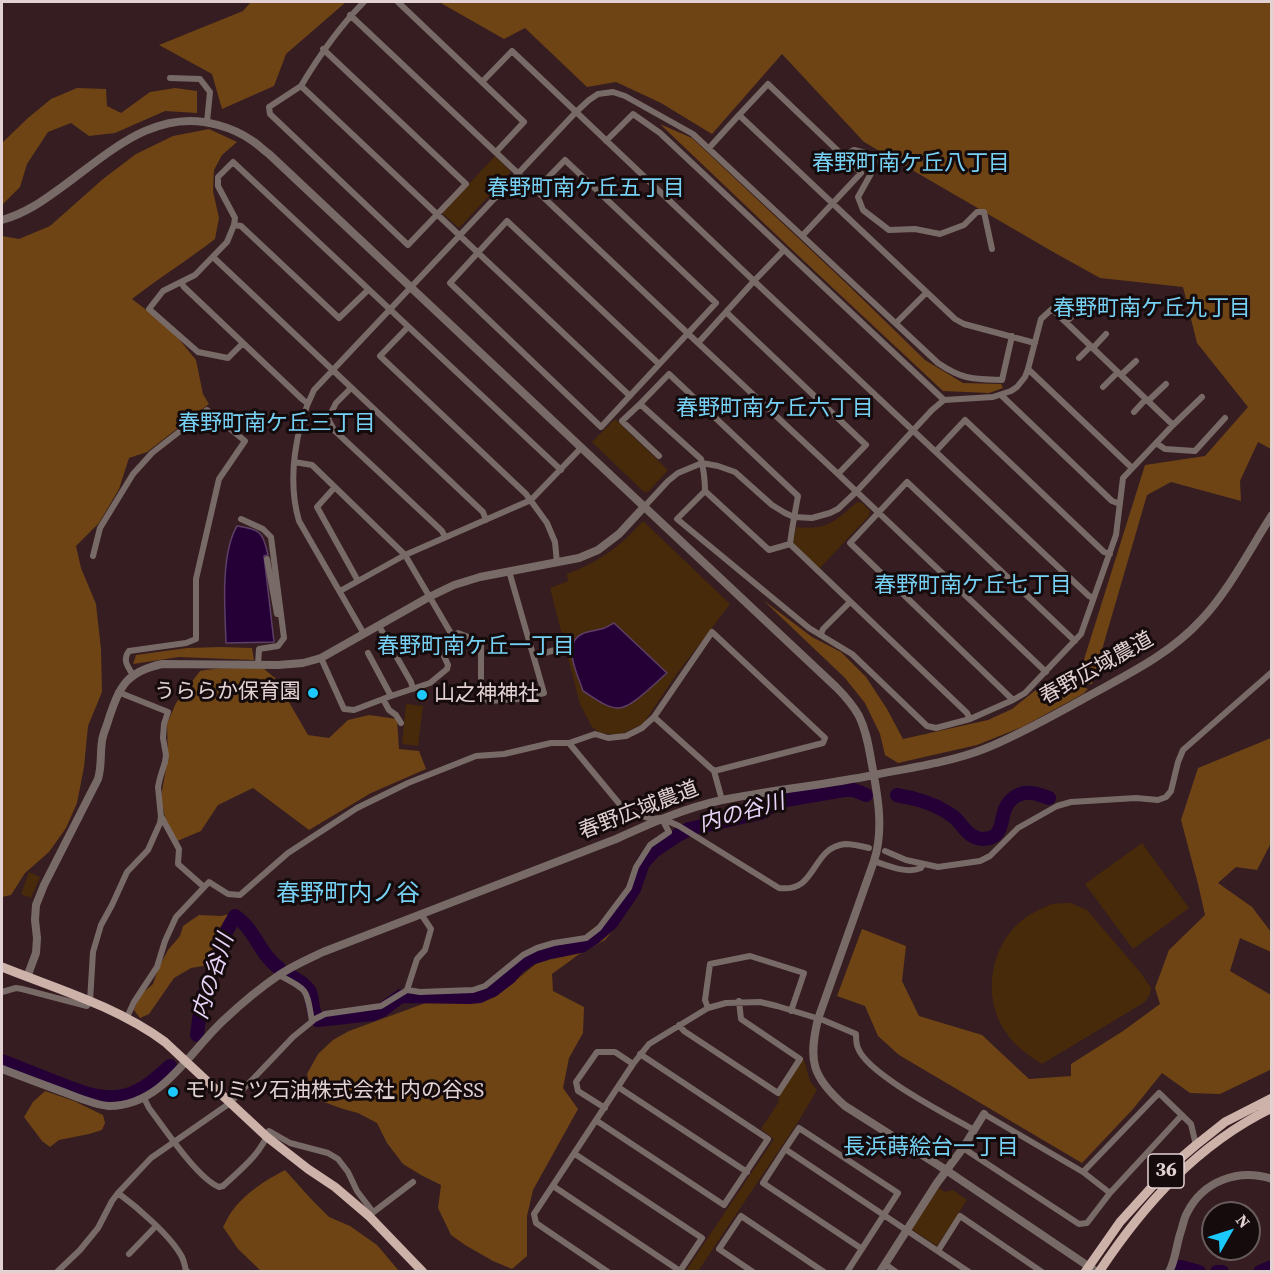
<!DOCTYPE html>
<meta charset="utf-8">
<style>
body{margin:0}
#map{position:relative;width:1273px;height:1273px;overflow:hidden;background:#351d21;font-family:"Source Serif 4",serif}
canvas{display:block}
.frame{position:absolute;inset:0;border:3px solid #e3d2d4;pointer-events:none}
.north{position:absolute;left:1201px;top:1201px;width:60px;height:60px;box-sizing:border-box;background:#150b0c;border:2px solid #675b5c;border-radius:50%;rotate:51deg;font-size:16px;font-weight:700;line-height:24px;text-align:center;color:#e3d2d4}
.north::after{content:'';display:block;margin:auto;width:21px;height:27px;background:#1cc9fc;clip-path:polygon(50% 0,100% 100%,50% 72%,0 100%)}
</style>
<div id="map">
<canvas width="1273" height="1273"></canvas>
<div class="frame"></div>
<div class="north">N</div>
</div>
<script>
const c = document.querySelector('canvas').getContext('2d');
c.lineJoin = 'round';
function fillPath(path, color) { c.fillStyle = color; c.fill(path, 'evenodd'); }
function strokePath(path, color, width, dash) { c.strokeStyle = color; c.lineWidth = width; c.lineCap = dash ? 'butt' : 'round'; c.setLineDash(dash || []); c.stroke(path); }
function drawText(font, color, halo, rows, align = 'center') {
  c.font = font + ' "Source Serif 4","Noto Sans JP",serif'; c.lineWidth = 6; c.setLineDash([]); c.textBaseline = 'middle'; c.strokeStyle = halo; c.fillStyle = color; for (const [text, x, y, turn = 0] of rows) {
    c.save(); c.translate(x, y); c.rotate((+turn || 0) * Math.PI / 180); c.textAlign = isNaN(turn) ? turn : align; if (halo) c.strokeText(text, 0, 0); c.fillText(text, 0, 0); c.restore();
  }
}
fillPath(new Path2D(`
 M495,156L511,172L459,228L442,213Z
 M615,419L668,470L648,492L643,491L592,442Z
 M857,502L862,503L870,511L869,516L819,569L793,543L796,527C828,530 834,522 857,502Z
 M643,521L730,604L676,675L643,724L621,734H610L600,733L592,727L580,704L550,588L568,581L567,574C601,561 619,547 643,521Z
 M406,704L423,706L418,746L402,744Z
 M1142,843L1189,908L1133,949L1085,884Z
 M29,872L40,877L31,898L21,894Z
 M1070,903L1087,910L1140,972L1151,988L1150,994L1145,1002L1042,1064C1028,1055 1014,1046 1005,1031C979,992 993,933 1035,912C1041,909 1046,906 1052,904C1058,903 1064,903 1070,903Z
 M801,1059L804,1060L810,1081L817,1090L798,1122L698,1271L685,1272L774,1139L761,1129L778,1103L779,1097Z
 M939,1188L945,1192L953,1190L967,1200L937,1246L911,1229Z`), '#472a0a');
fillPath(new Path2D(`
 M251,2H346L286,54L274,86L222,109L212,74L159,45L243,11Z
 M439,2H1271V449L1258,442L1240,481L1241,501L1171,482L1147,495L1092,684L1078,685L1088,689L1083,694L1022,727L977,745L898,763L885,755L880,734L865,703L845,678L763,600L812,637L841,652L866,677L887,709L903,739L988,720L1012,709L1037,689L1053,695L1068,683L1076,685L1145,465L1205,456L1248,407L1197,343L1183,287L1100,278L1055,253L864,142L782,54L712,134L661,103L616,82L587,87L525,28L504,39Z
 M77,88L106,89L107,106L121,113L150,92L175,88L197,91V113L165,111L115,133L89,136L71,123L48,132L27,164L20,187L2,205V143L28,118L51,99Z
 M660,124L692,138L846,283L925,360L963,383L1001,384L1003,388L989,393L943,391L788,246Z
 M209,129L237,142L222,155L214,170L213,191L219,218L215,239C188,260 159,278 132,299L170,328L196,360L203,394L209,404L147,452L129,458L119,489L99,523L76,546L81,568L96,604L101,649L102,692L88,726L84,767L77,803L66,828L49,852L25,873L11,895L2,897V236L19,239L50,226L103,179L136,154L173,136Z
 M221,647L252,648L254,660L179,657L133,664L136,655L187,648Z
 M263,668L275,678L308,735L329,738L348,720L369,715L397,719L399,749L419,751L426,769L371,793L309,830L253,788L218,805L201,831L175,842L166,824L161,796L168,758L167,724L176,703L200,671C219,667 243,669 263,668Z
 M1271,738V843L1257,870L1236,867L1218,883L1252,907L1271,932V952L1240,938L1230,971L1271,995L1272,1065L1270,1070L1220,1094L1190,1093L1162,1073L1133,1109L1082,1163L899,1055L878,1036L865,1006L837,996L862,929L906,946L902,981L919,1016L982,1035L1029,1079L1071,1076V1064L1123,1031L1160,1004L1155,988L1169,950L1205,915L1198,884L1181,820L1198,768Z
 M234,913L228,923L220,948L215,958L203,966L191,968L174,978L149,1014L140,1018L134,1010L139,996L153,984L159,967L168,950L180,936L183,926L199,915L221,916Z
 M608,917L619,923L605,940L578,955L552,974L553,991L584,1007L583,1033L569,1058L563,1088L578,1109L533,1190L527,1216V1256L512,1269L493,1261L465,1245L451,1235L438,1208L441,1185L421,1175L403,1164L387,1143L377,1123L358,1113L343,1109L313,1098L307,1074L318,1054L333,1040L349,1031L442,997L471,1002L495,997L547,955L582,937Z
 M45,1091L74,1101L103,1115L105,1123L102,1130L89,1134L59,1140L50,1147L42,1141L24,1117L33,1102Z
 M285,1170L312,1200L329,1217L350,1226L377,1245L399,1271H261L238,1249L223,1227C226,1222 228,1216 232,1211C245,1193 266,1180 285,1170Z`), '#6e4415');
const water = new Path2D(`
 M237,526C260,530 263,531 268,555L264,556L274,642L226,643C225,610 220,555 237,526Z
 M614,623L667,673C656,682 630,710 617,708C605,707 593,697 583,691C578,675 561,644 582,634C588,631 595,631 601,629C606,628 610,625 614,623Z`);
fillPath(water, '#240037');
strokePath(water, '#5d3f66', 1.5);
strokePath(new Path2D(`
 M897,795C903,797 909,797 915,799C928,802 943,809 954,817C963,825 968,838 982,839C1003,839 1000,823 1005,809C1009,799 1020,791 1031,793C1037,793 1043,796 1049,798
 M286,974C295,978 305,983 310,992C314,1002 310,1008 318,1020L373,1014L382,1010L401,996L470,997L480,996L493,990L510,977L518,967L531,958L547,953L581,946L595,937L611,923L634,889L643,863L654,851L678,835L689,829L760,813L780,801L844,790H854L866,795
 M197,1035L201,1005L227,930L235,916C256,930 259,954 279,968
 M2,1061C18,1067 34,1074 50,1080C74,1089 101,1103 127,1095C144,1090 157,1078 170,1066
 M1178,1272L1181,1267L1199,1272
 M1217,1272H1222
 M1260,1272L1272,1267`), '#240037', 14);
strokePath(new Path2D(`
 M364,2C339,27 319,56 301,86L630,396
 M398,2L524,122L496,152
 M350,15L698,343
 M170,78L200,79L210,92L207,122
 M482,82L512,51L754,281L1089,596L1093,598
 M301,86L269,107L270,114L408,245L466,184L323,49
 M739,115L768,84L861,173L803,235
 M606,141L633,114L660,133L944,400
 M709,148L739,115L955,319L964,324L1035,343
 M843,156L854,150L866,153L875,161L873,170L858,197L863,210L889,230L915,229L940,234L964,225L977,212H984L992,249
 M536,190L565,160L716,303L601,427L450,283L507,221L659,364
 M234,225L241,226L339,318L368,290
 M784,250L754,281L698,343L838,474L1046,672
 M213,257L483,512L486,520
 M181,282L184,287L302,399L307,403
 M726,312L866,445L838,474
 M1066,322L1080,309
 M896,323L926,293
 M408,327L380,356L526,494L547,523L555,542L557,563
 M243,343L228,358L198,352L149,309L163,291L195,275L227,242L234,225L235,218L218,186V177L233,162L561,470
 M1093,348L1106,334
 M1079,358L1091,346
 M1028,369L1132,468
 M1121,375L1136,361
 M1103,387L1118,372
 M351,388L336,403L328,419L334,430L442,531L445,537
 M1001,395L1112,501L1120,504
 M1148,401L1166,384
 M640,404L622,421L659,456
 M1134,412L1146,399
 M1173,425L1202,397
 M1156,443L1165,449L1195,451L1225,418
 M936,451L965,420L1104,552L1110,554
 M294,462L312,465L405,555L452,635
 M335,487L317,507L358,581
 M705,491L769,550L790,544
 M644,507L668,481L678,473L702,463L718,466L735,472L772,505L785,513L794,517L812,518L830,513L838,509L856,492L932,410L944,400L993,397L1011,391L1017,387L1025,377L1028,369L1041,319L1052,309L1173,425L1123,478L1116,535L1081,634L1025,693L1013,700L970,719L967,713L790,544C792,528 795,512 798,496L669,374L640,404L701,459C704,471 705,478 705,491L677,519L809,628L852,654L927,726L936,728L970,719
 M241,519L263,529L271,537L283,630L284,638L278,646L259,649L258,665
 M93,556L100,528L133,474L152,453L207,410L245,441L219,479L196,579V639L186,643L129,651C122,660 128,667 133,675
 M267,559L277,614
 M340,591L405,555L531,500L581,448
 M379,626L411,682L413,689
 M364,634L299,521C287,480 295,428 314,390L576,112L589,100L598,94L613,92L625,96L693,134L938,363C963,380 973,379 1002,380L1012,336
 M821,634L823,629L850,602
 M452,635L458,633L481,642V693L488,701L520,699L544,693L509,571
 M368,653L391,696
 M534,656L562,648
 M321,658L344,709L354,710L391,696L430,683L447,669L448,665L444,656L452,635
 M383,699L389,710L396,715L401,723
 M1013,700L850,543L907,482L1075,641
 M654,717L714,771L722,800
 M569,743L595,734L608,738L626,736L642,728L654,717L712,632L825,738L823,743L714,771
 M162,818L179,849L178,864L204,887
 M885,851L906,860L938,867L980,861L990,856L1018,828L1057,806L1071,802L1136,798L1158,800L1166,797L1171,791L1178,762L1183,750L1272,672
 M874,861C888,866 907,874 921,868L923,864
 M279,975C309,991 306,988 312,1021
 M407,990L417,959L425,950L431,929L421,914
 M2,992L16,988L22,989L87,1006L90,1001L93,952L101,925L112,905L127,872L148,850L160,823L161,817L158,787L160,778L165,762L166,755L163,738L164,724L168,712L118,692
 M708,1008L705,1000L710,964L750,956L804,973L791,1011
 M127,1017L134,1002L157,967L165,941L176,917L209,882L228,894L240,895L288,853L357,808L408,783L476,756L504,754L551,743H569L622,807L631,812L651,819L661,818L679,826L779,888C818,893 810,848 845,844C853,844 861,846 869,848
 M679,1025L684,1031L778,1093L800,1059L741,1019L739,1001
 M618,1087L747,1172
 M144,1098L149,1108C165,1129 197,1178 219,1187L223,1186C240,1170 261,1154 269,1131L290,1143L328,1153L338,1159L348,1172L357,1191L373,1212
 M605,1108L578,1091L576,1082L597,1052H615L633,1064
 M984,1114L1083,1172L1159,1093L1191,1124L1196,1145
 M597,1121L724,1205L768,1139L640,1054
 M963,1148L1079,1224L1087,1223L1110,1193L1182,1115
 M785,1149L799,1128L898,1193L847,1272
 M1083,1172L1110,1193
 M553,1186L680,1271L702,1238L575,1154
 M118,1193C137,1207 171,1236 182,1257C184,1261 185,1266 186,1271L188,1272
 M371,1214L413,1182
 M862,1249L763,1183L785,1149L969,1272
 M938,1251L960,1216L1042,1272
 M129,1254L156,1226
 M885,1264L896,1272
 M57,1272L80,1250L98,1228L112,1201L118,1193L151,1158L230,1103L293,1037L315,1019L325,1014L381,1006L407,990L420,992L473,990L485,986L523,955L537,948L554,943L586,938L599,928L629,888L636,867L650,845L669,832L662,819
 M608,1272L536,1223L534,1214L633,1064L649,1044L708,1008L726,1003L760,1002L777,1006L823,1020L856,1034C856,1038 856,1044 858,1048C867,1074 948,1115 974,1130
 M753,1272L719,1249L741,1216L824,1272`), '#786b67', 6);
strokePath(new Path2D(`
 M2,220C27,213 44,200 66,184C111,151 157,107 218,125C229,128 241,133 251,140C258,144 263,150 269,154L836,687C845,696 853,705 859,716C867,732 869,749 872,765C878,797 884,830 874,861L818,1019C808,1061 812,1077 845,1106L946,1170L1097,1272
 M27,977L36,953L37,938L35,920L36,905L44,885L98,779C102,766 100,754 102,741C103,733 107,726 109,718C120,686 126,672 162,664L278,665L303,663L321,658L429,597L454,585L480,577L579,558L598,550L619,534L644,507
 M2,1069C23,1077 44,1085 66,1093C79,1098 95,1105 109,1106C163,1106 190,1050 226,1018C242,1003 260,988 279,975C292,966 308,959 323,952L616,839C651,823 685,808 722,800C772,790 824,785 874,775C909,768 951,762 984,749C1019,735 1052,716 1085,698C1126,675 1169,655 1201,620C1228,592 1250,549 1272,515
 M880,1272L937,1183L963,1148L984,1114
 M1169,1272C1176,1259 1176,1245 1181,1231C1183,1225 1184,1218 1187,1213C1203,1181 1238,1168 1272,1179`), '#786b67', 8);
strokePath(new Path2D(`
 M2,967C57,989 116,1006 165,1042L267,1137L308,1169L335,1187L369,1216L423,1272
 M1085,1272L1120,1222L1169,1168L1196,1145L1225,1122L1272,1098
 M1099,1272C1144,1204 1198,1144 1272,1108`), '#cdb2aa', 9);
for (const [x, y, r, color] of [
 [313,693,6,"#1cc9fc"],
 [422,695,6,"#1cc9fc"],
 [173,1092,6,"#1cc9fc"]
]) { const dot = new Path2D(); dot.arc(x, y, r, 0, 2 * Math.PI); c.fillStyle = color; c.fill(dot); strokePath(dot, '#150b0c', 2); }
for (const [x, y, w] of [
 [1166,1171,36]
]) { const box = new Path2D(); box.roundRect(x - w / 2, y - 17, w, 34, 4.5); c.fillStyle = '#150b0c'; c.fill(box); strokePath(box, '#e3d2d4', 1.5); }
drawText('bold 20px', '#e3d2d4', null, [
 ["36",1166,1171]
]);
drawText('21px', '#e3d2d4', '#150b0c', [
 ["春野広域農道",1097,669,-29],
 ["春野広域農道",639,811,-21]
]);
drawText('21px', '#e3d2d4', '#150b0c', [
 ["うららか保育園",301,693,"right"],
 ["山之神神社",434,695],
 ["モリミツ石油株式会社 内の谷SS",185,1092]
], 'left');
drawText('22px', '#76d1f4', '#150b0c', [
 ["春野町南ケ丘八丁目",911,164],
 ["春野町南ケ丘五丁目",586,189],
 ["春野町南ケ丘九丁目",1152,309],
 ["春野町南ケ丘六丁目",775,409],
 ["春野町南ケ丘三丁目",277,424],
 ["春野町南ケ丘七丁目",973,586],
 ["春野町南ケ丘一丁目",476,647],
 ["長浜蒔絵台一丁目",931,1148]
]);
drawText('italic 22px', '#e8d4f8', '#150b0c', [
 ["内の谷川",742,814,-16],
 ["内の谷川",214,977,-72]
]);
drawText('24px', '#76d1f4', '#150b0c', [
 ["春野町内ノ谷",348,895]
]);
</script>
